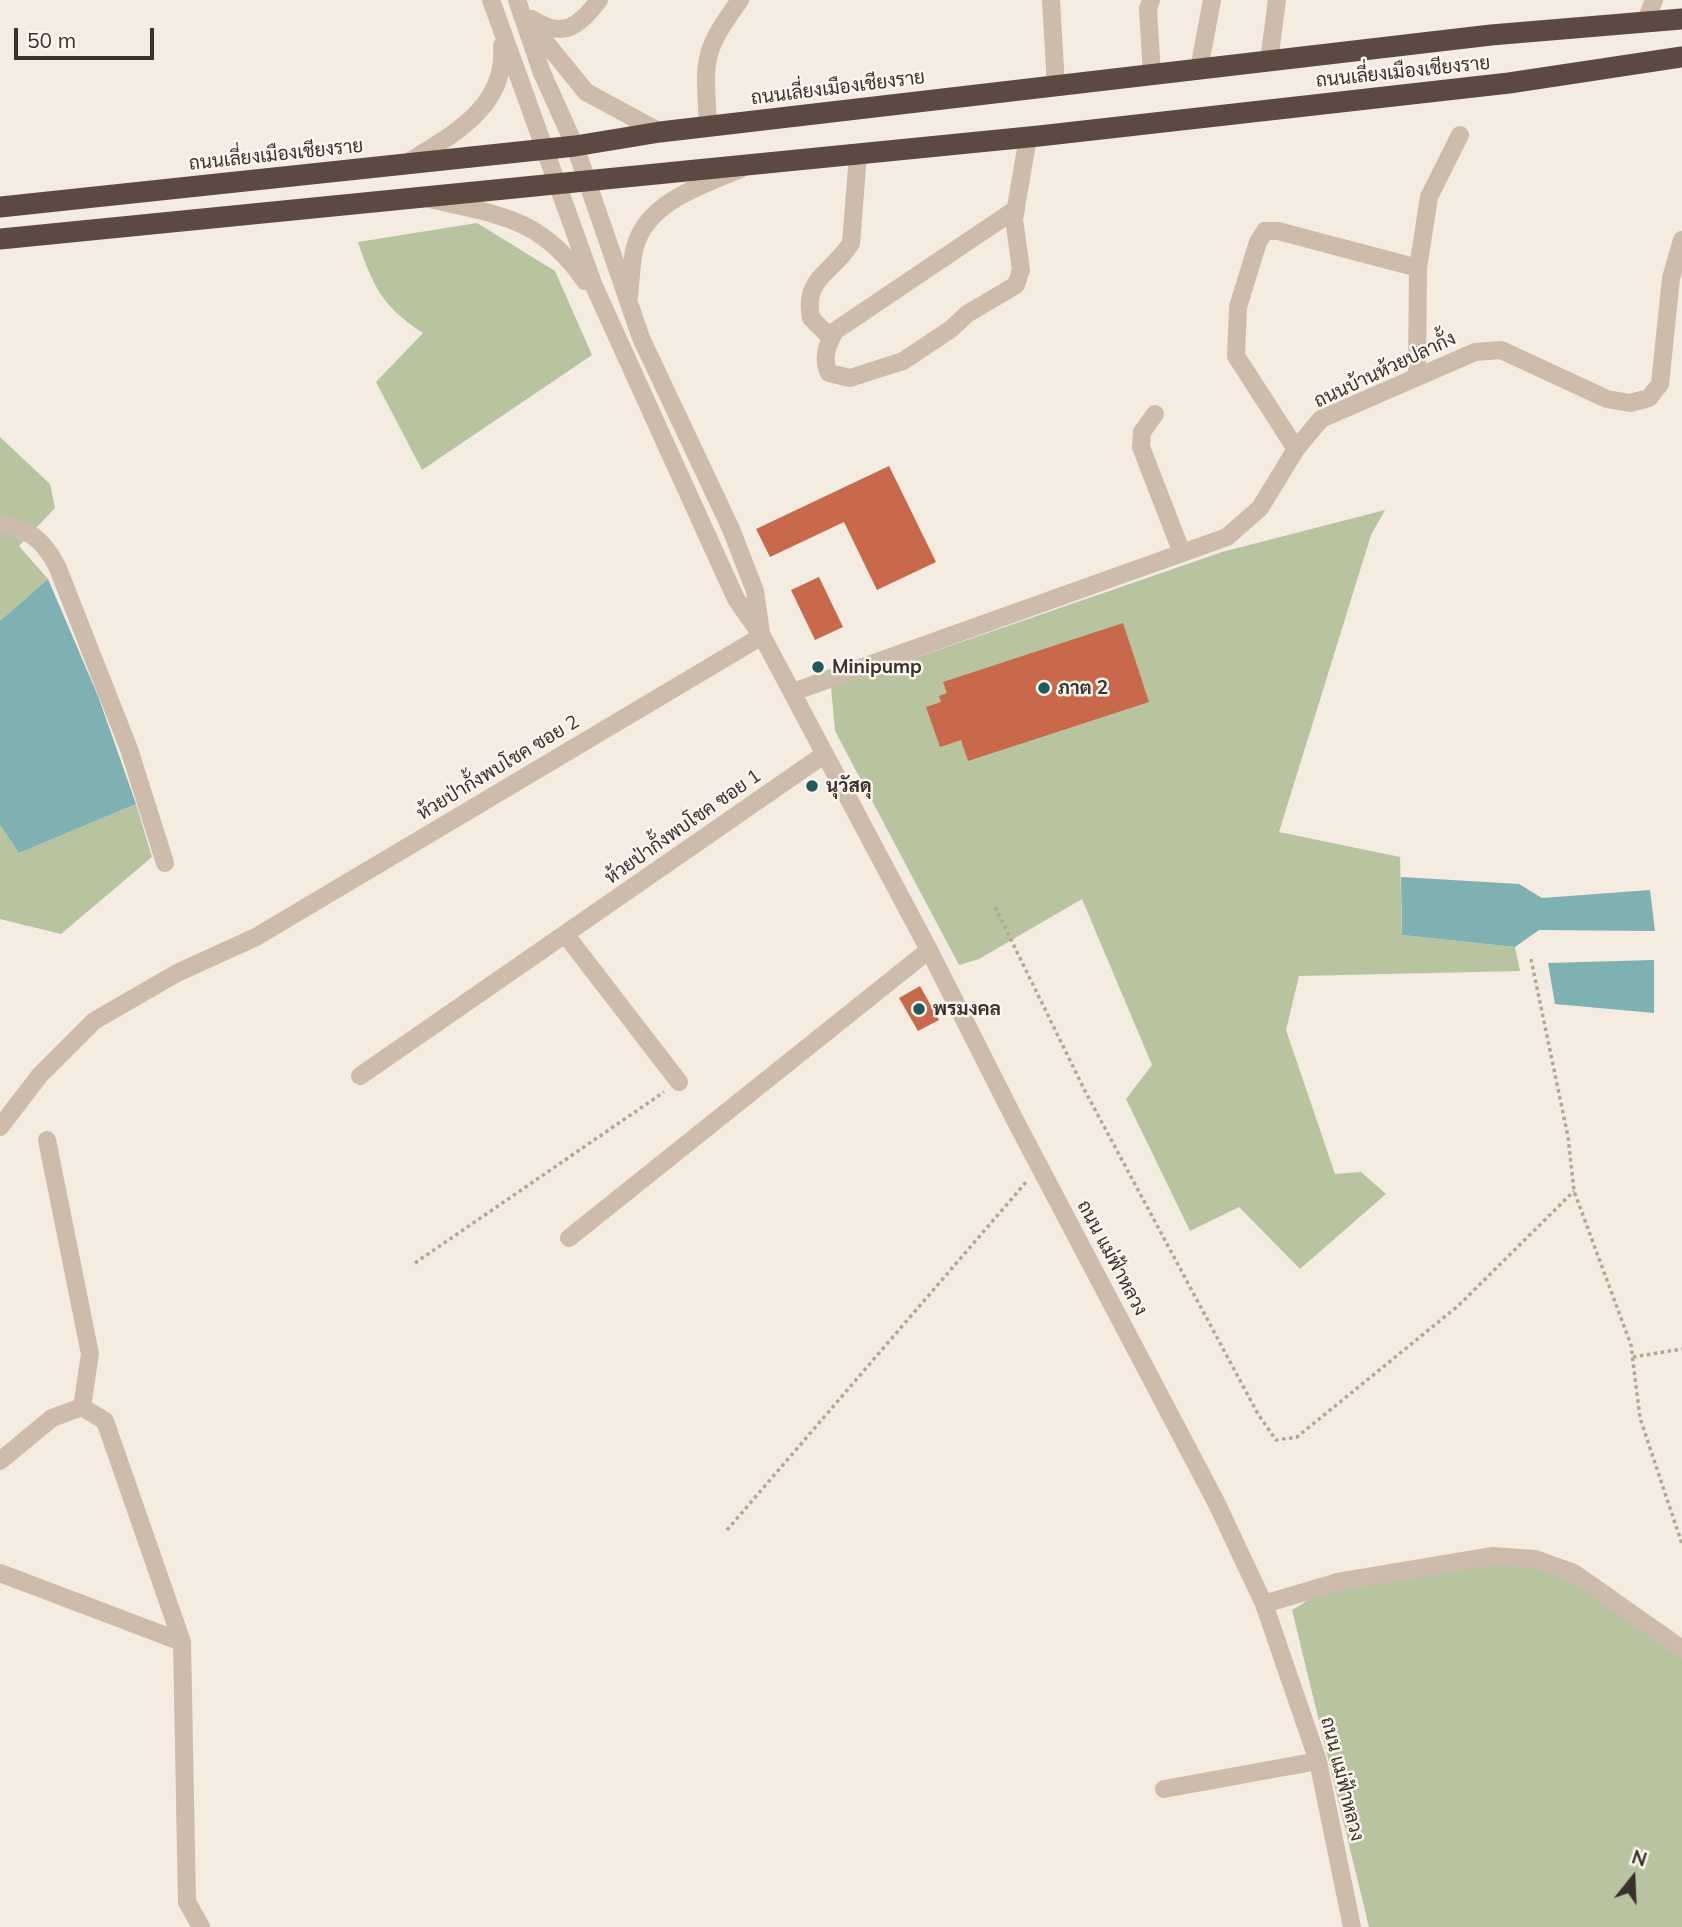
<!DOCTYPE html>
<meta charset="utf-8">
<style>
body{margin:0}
#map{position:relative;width:1682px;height:1927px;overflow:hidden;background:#f4ebe1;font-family:Mulish,sans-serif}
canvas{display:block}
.north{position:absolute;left:1598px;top:1843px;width:70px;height:70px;-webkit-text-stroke:5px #fbf5ee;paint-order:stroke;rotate:18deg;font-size:19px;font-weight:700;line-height:28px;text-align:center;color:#3b302b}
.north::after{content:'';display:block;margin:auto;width:24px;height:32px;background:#3b302b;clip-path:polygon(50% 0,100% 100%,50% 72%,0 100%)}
.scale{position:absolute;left:14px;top:28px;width:140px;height:32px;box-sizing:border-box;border:4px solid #3b302b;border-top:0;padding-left:9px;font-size:21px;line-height:24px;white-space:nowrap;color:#3b302b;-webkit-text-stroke:5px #fbf5ee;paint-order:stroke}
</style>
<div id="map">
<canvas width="1682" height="1927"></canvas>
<div class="north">N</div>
<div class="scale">50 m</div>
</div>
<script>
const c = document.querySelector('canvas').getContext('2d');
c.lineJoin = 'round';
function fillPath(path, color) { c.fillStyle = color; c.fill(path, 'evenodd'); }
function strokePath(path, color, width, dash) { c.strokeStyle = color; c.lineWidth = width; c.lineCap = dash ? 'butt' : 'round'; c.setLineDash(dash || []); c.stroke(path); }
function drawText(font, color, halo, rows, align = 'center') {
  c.font = font + ' Mulish,Sarabun,sans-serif'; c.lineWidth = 5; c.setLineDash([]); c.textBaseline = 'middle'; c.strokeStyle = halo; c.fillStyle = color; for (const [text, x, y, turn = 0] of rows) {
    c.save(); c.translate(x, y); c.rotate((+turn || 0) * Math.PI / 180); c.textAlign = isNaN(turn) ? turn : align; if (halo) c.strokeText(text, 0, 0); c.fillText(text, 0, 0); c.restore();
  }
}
fillPath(new Path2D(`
 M477,223L555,271L592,355L422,470L376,382L423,333C383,307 373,287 358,242Z
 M0,437L50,484L55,508L19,546L48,579L0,621Z
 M1385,510L1371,535L1279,832L1400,857L1402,935L1515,947L1520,971L1299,976L1286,1030L1335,1174L1361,1172L1386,1194L1300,1269L1239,1207L1190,1231L1126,1099L1152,1065L1082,899L979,959L959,965L835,731L831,687L1222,552Z
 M136,804L152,857L61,934L0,919V825L19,853Z
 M1535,1559L1682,1649V1927H1369L1292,1610L1338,1582Z`), '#b8c4a0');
fillPath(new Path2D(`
 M48,579L98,696L136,804L19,853L0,825V621Z
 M1401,877L1519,884L1542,898L1650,890L1655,931L1539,930L1515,947L1402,935Z
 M1654,960V1013L1555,1004L1548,963Z`), '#7fb0b2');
fillPath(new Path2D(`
 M889,466L936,562L877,590L844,522L770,557L756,529Z
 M819,577L843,627L815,640L791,590Z
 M1123,623L1149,702L968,761L961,740L940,747L926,707L941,702L939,696L947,693L943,682Z
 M920,986L939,1020L918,1031L899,998Z`), '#c8694b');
strokePath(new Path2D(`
 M995,907L1084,1089L1258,1414L1276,1440L1297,1437L1458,1306L1574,1191
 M1531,959L1568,1137L1574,1191L1631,1345L1640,1418L1682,1544
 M415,1263L664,1092
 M1633,1357L1682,1349
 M727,1530L1027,1181`), '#b9a596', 3.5, [3.5, 3.5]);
strokePath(new Path2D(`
 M491,0L594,286L736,599L762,636L929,950L1016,1122L1216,1502L1264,1604L1318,1761L1352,1927
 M517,0L542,73L575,146L641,338L731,529L755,591L761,633
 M1051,0L1056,86
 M1151,0L1148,9L1152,75
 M532,19C563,39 579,27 599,0
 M529,22L586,92L660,132
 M1645,23L1654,0
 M1269,61L1277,0
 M1199,69L1212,0
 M708,126C705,60 700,55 740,0
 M407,163C452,135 507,107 502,46
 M430,199C501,216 540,217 585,281
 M1016,209L835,331C827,345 822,358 829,373L850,378L903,361L951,329L967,314L1016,285L1021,270L1014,219L1028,137
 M629,296C631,280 631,262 635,247C647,202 702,185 741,169
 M831,338L811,318C803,277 833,273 851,243L858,155
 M1417,375L1418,268L1429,197L1460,135
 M1155,414L1142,432L1141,447L1182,553
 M1296,449L1236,356L1238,307L1258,242L1265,231H1278L1418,268
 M0,524C32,532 41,537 57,566L129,749L165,863
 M793,692L1227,537L1260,508L1296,449L1321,419L1475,352L1501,350L1607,399L1630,403L1649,398L1660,384L1671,278L1682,240
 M565,934L679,1082
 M360,1076L825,754
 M0,1127L40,1075L94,1021L177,973L256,937L762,636
 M47,1140L90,1354L82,1407
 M569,1238L929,950
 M0,1461L52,1418L82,1407L105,1421L182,1642L187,1902L201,1927
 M0,1573L182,1642
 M1264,1604L1338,1582L1493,1556L1535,1559L1574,1573L1682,1649
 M1164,1789L1318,1761`), '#cdbbac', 18);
strokePath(new Path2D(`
 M0,207L575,146L660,132L1491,35L1682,19
 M0,239L1039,136L1509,83L1682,57`), '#5c4a42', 21);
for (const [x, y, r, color] of [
 [818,667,7,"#1f5a5e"],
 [1044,688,7,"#1f5a5e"],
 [812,786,7,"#1f5a5e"],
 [919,1009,7,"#1f5a5e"]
]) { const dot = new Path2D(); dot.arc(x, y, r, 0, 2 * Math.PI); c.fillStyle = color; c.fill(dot); strokePath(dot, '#fbf5ee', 2.5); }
drawText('19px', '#3b302b', '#fbf5ee', [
 ["ถนนเลี่ยงเมืองเชียงราย",1403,72,-6],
 ["ถนนเลี่ยงเมืองเชียงราย",838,88,-7],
 ["ถนนเลี่ยงเมืองเชียงราย",276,155,-6],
 ["ถนนบ้านห้วยปลากั้ง",1385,370,-25],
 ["ห้วยป่ากั้งพบโชค ซอย 2",498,768,-31],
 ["ห้วยป่ากั้งพบโชค ซอย 1",683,827,-35],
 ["ถนน แม่ฟ้าหลวง",1112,1258,62],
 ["ถนน แม่ฟ้าหลวง",1342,1779,76]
]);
drawText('bold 19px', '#3b302b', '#fbf5ee', [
 ["Minipump",832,667],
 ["ภาต 2",1058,688],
 ["นุวัสดุ",826,786],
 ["พรมงคล",933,1009]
], 'left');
</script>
